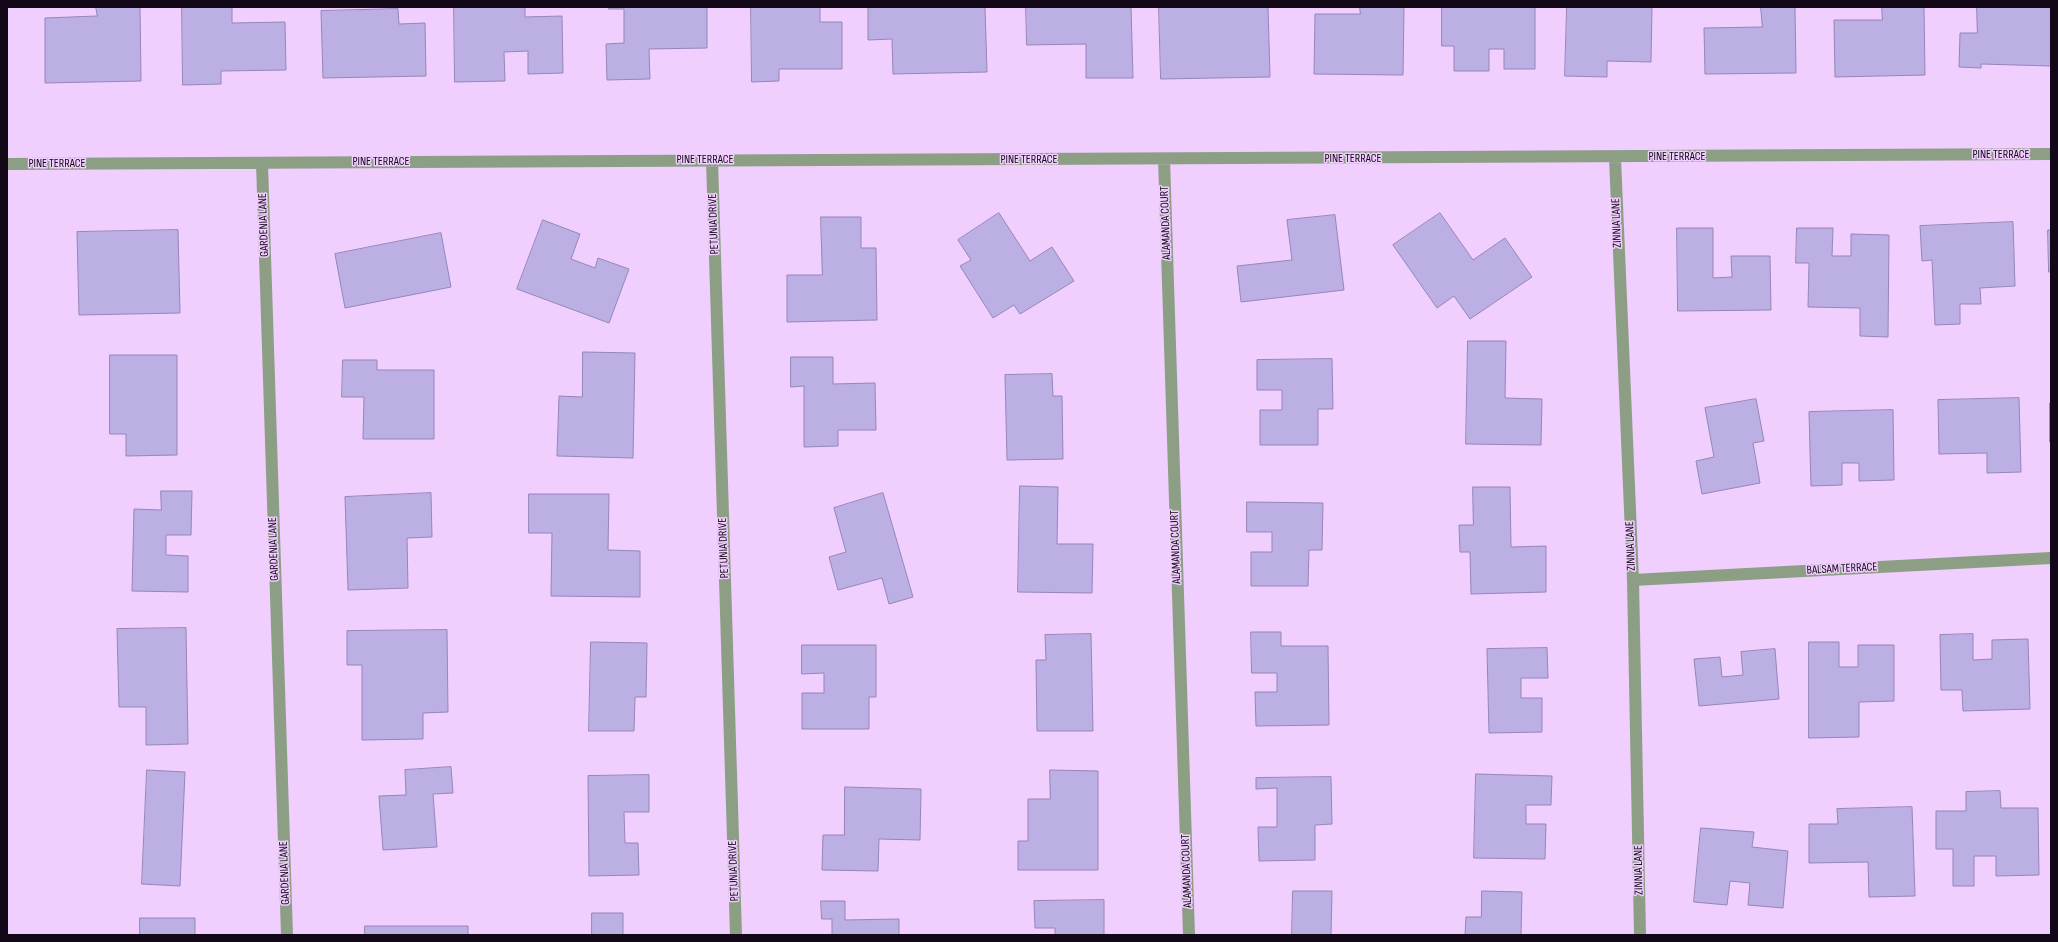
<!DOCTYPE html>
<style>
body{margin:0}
#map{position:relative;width:2058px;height:942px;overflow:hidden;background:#f0cefe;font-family:"Sofia Sans Condensed",sans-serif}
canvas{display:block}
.frame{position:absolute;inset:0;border:8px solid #130818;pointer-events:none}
</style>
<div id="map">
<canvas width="2058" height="942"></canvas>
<div class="frame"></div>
</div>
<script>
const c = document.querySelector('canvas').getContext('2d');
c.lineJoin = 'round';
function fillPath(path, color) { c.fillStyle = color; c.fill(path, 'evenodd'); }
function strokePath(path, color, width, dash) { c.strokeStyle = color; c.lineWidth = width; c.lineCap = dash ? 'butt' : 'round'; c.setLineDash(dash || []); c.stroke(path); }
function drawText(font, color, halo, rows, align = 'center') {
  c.font = font + ' "Sofia Sans Condensed",sans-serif'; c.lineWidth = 3; c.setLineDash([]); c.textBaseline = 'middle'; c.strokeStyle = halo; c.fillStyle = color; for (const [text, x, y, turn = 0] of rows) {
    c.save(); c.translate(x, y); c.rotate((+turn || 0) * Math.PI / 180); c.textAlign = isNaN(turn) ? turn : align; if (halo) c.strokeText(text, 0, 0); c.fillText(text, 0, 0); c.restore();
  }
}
const building = new Path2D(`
 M96,7H140L141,81L45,83V18L97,16Z
 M182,7H232V23L285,22L286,70L221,71V84L183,85Z
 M454,7H525V17L562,16L563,73L528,74V51L504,52L505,81L455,82Z
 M609,7H707V48L649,49L650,79L607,80L606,44L624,43V9H609Z
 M751,7H820V22H842V69H779V81L752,82Z
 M893,7H985L987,72L893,74L892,39L868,40V8Z
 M1026,7H1131L1133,78H1086V44L1027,45Z
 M1159,7H1268L1270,77L1161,79Z
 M1360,7H1404L1403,75L1314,74L1315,14H1360Z
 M1442,7H1535V69H1504V49H1489V71H1454V46H1442Z
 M1567,7H1652L1651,62L1607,61V77L1565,76Z
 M1761,7H1795L1796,73L1705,74L1704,28L1762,27Z
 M1882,7H1924L1925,75L1835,77L1834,20H1882Z
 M1977,7H2051V66L1981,64V68L1959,67L1960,33H1977Z
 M398,9L399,24L425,23L426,76L323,78L321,11Z
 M999,213L1030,261L1052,247L1074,281L1020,314L1014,305L993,318L960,266L971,260L958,240Z
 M1440,213L1473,260L1505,238L1532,277L1470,319L1454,296L1437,308L1393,245Z
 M1335,215L1344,290L1241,302L1237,266L1292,260L1287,220Z
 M821,217H861V248H876L877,320L787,322V275H822Z
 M543,220L580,234L571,259L595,268L598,258L629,269L609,323L517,289Z
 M2013,222L2015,286L1980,288L1981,304H1960V324L1935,325L1932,260L1922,261L1920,226Z
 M1677,228H1713V278L1732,277L1731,256H1770L1771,310L1678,311Z
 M1797,228H1833L1832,256H1851V234L1889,235L1888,337L1860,336V308L1808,307L1809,263H1796Z
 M178,230L180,313L79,315L77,232Z
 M2048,230H2051V272H2049Z
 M441,233L451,287L345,308L335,254Z
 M1468,341H1506L1505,398L1542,399L1541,445L1466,444Z
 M583,352L635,353L633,458L557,456L559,396L582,397Z
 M110,355H177V455L126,456V434H110Z
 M791,357H833V384L875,383L876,430H838V446L804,447V386L791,387Z
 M1332,359L1333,409H1318V445H1260V410H1282V390H1257V360Z
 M343,360H377V370H434V439H363L364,397H342Z
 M1052,374L1053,396H1062L1063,459L1007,460L1005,375Z
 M2019,398L2021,472L1987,473V453L1939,454L1938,400Z
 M1756,399L1764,441L1753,443L1760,483L1702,494L1696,461L1714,457L1705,408Z
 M2050,403H2051V442H2050Z
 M1893,410L1894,480L1859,481V463H1842V485L1811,486L1809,412Z
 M1020,486L1058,487L1057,544H1093L1092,593L1018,592Z
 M1473,487H1510L1511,547L1546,546V592L1471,594L1470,552H1460L1459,525H1473Z
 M161,491H192L191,535H166V555L188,556V592L132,591L134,509L161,510Z
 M431,493L432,537L407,538L408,588L348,590L345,497Z
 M883,493L913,597L889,604L882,578L838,590L829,557L846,552L834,508Z
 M529,494H609L608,550L640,551V597L551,596L552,533H529Z
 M1247,502L1323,503L1322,550H1309L1308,586H1251V552H1272V532H1247Z
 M186,628L188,744L146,745V707H119L117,629Z
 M447,630L448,712L423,713V739L362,740V665H347V631Z
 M1251,632H1281V646H1328L1329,725L1256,726L1255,692H1277V673H1252Z
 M1091,634L1093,731H1037L1036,660H1046L1045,635Z
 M1973,634V660L1992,659V640L2028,639L2030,709L1963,711L1962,690H1941L1940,635Z
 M591,642L647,643L646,697H635L634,731H589Z
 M1809,642H1839V667H1858V645H1894V701L1859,702V737L1809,738Z
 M802,645H876V697H869V729H802V693H824V673L802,674Z
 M1547,648L1548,678H1521V698H1542V732L1489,733L1487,649Z
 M1775,649L1779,699L1699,706L1694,659L1720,657L1722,677L1743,675L1741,652Z
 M451,767L453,793L433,794L437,847L383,850L379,796L406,795L405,770Z
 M147,770L185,772L180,886L142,884Z
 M1050,770L1098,771V870H1018V841H1028V799H1050Z
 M1476,774L1552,776L1551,805H1526V824H1546L1545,859L1474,858Z
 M649,775V812H624L625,843H638L639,875L589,876L588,776Z
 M1331,777L1332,824L1315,825V860L1259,861L1258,827H1277V788L1256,789V778Z
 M845,787L921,789L920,840L879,839L878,871L822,870L823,835H844Z
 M2000,791L2001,808H2038L2039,875L1996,876V856H1974V886H1953V849H1936V811H1966V792Z
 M1912,807L1915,896L1869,897L1868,862L1809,863V824H1838L1837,809Z
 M1701,828L1754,832L1752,847L1788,851L1783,908L1748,905L1750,883L1730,881L1727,905L1694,902Z
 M1293,891H1332L1331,935H1292Z
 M1482,891L1522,892L1521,935H1465L1466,917H1481Z
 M1104,900V935H1055V928H1035L1034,901Z
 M821,901H845V920L899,919V935H832V919H822Z
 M592,913H623V935H592Z
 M140,918H195V935H140Z
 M365,926H468V935H365Z`);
fillPath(building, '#bcafe3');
strokePath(building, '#9486b9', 1);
strokePath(new Path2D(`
 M1615,158L1633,580L1640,935
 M1164,159L1189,935
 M712,160L736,935
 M262,163L287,935
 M7,164L2051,154
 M1633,580L2051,558`), '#8c9f85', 12);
drawText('12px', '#130818', '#f0cefe', [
 ["PINE TERRACE",2001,155],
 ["PINE TERRACE",1677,157],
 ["PINE TERRACE",1353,159],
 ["PINE TERRACE",705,160],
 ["PINE TERRACE",1029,160],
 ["PINE TERRACE",381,162],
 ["PINE TERRACE",57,164],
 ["ALAMANDA COURT",1166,223,-92],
 ["ZINNIA LANE",1617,223,-92],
 ["PETUNIA DRIVE",714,224,-92],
 ["GARDENIA LANE",264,225,-92],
 ["ZINNIA LANE",1631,546,-92],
 ["ALAMANDA COURT",1176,547,-92],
 ["PETUNIA DRIVE",724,548,-92],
 ["GARDENIA LANE",274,549,-92],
 ["BALSAM TERRACE",1842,569,-3],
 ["ZINNIA LANE",1639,870,-91],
 ["PETUNIA DRIVE",734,871,-92],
 ["ALAMANDA COURT",1187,871,-92],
 ["GARDENIA LANE",285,873,-92]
]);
</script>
